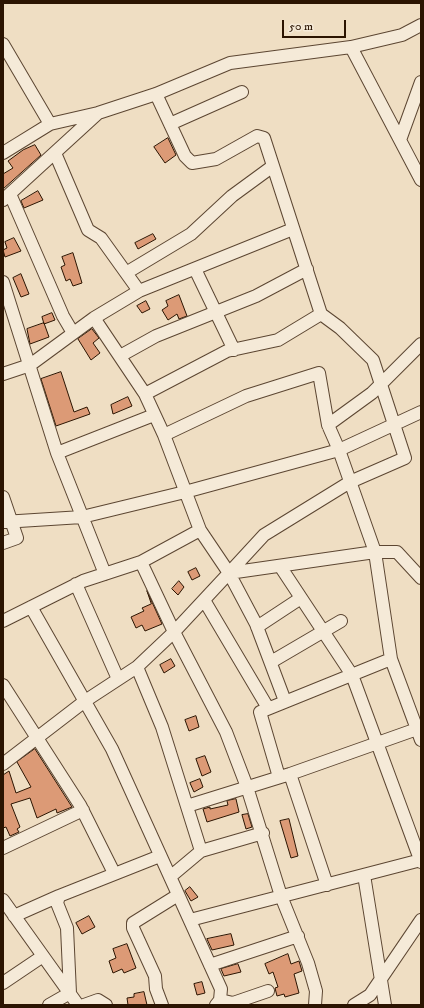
<!DOCTYPE html>
<style>
body{margin:0}
#map{position:relative;width:424px;height:1008px;overflow:hidden;background:#efdec3;font-family:"IM FELL DW Pica",serif}
canvas{display:block}
.frame{position:absolute;inset:0;border:4px solid #2b1401;pointer-events:none}
.scale{position:absolute;left:282px;top:20px;width:64px;height:18px;box-sizing:border-box;border:2px solid #2b1401;border-top:0;padding-left:5px;font-size:12px;line-height:14px;white-space:nowrap;color:#2b1401;-webkit-text-stroke:3px #f5ead8;paint-order:stroke}
</style>
<div id="map">
<canvas width="424" height="1008"></canvas>
<div class="frame"></div>
<div class="scale">50 m</div>
</div>
<script>
const c = document.querySelector('canvas').getContext('2d');
c.lineJoin = 'round';
function fillPath(path, color) { c.fillStyle = color; c.fill(path, 'evenodd'); }
function strokePath(path, color, width, dash) { c.strokeStyle = color; c.lineWidth = width; c.lineCap = dash ? 'butt' : 'round'; c.setLineDash(dash || []); c.stroke(path); }
const building = new Path2D(`
 M168,138L176,155L165,163L154,147Z
 M35,145L41,155L3,189V174L13,168L8,161L23,150Z
 M38,191L43,200L24,208L21,201Z
 M153,234L156,239L138,249L135,243Z
 M14,238L21,251L5,257L3,250L7,248L5,242Z
 M73,253L82,283L73,286L70,279L66,281L61,267L65,265L62,257Z
 M21,274L29,294L21,297L13,278Z
 M179,295L187,316L179,319L177,314L168,320L162,310L168,306L166,301Z
 M146,301L150,309L142,313L137,306Z
 M52,313L55,320L44,324L42,317Z
 M44,323L49,337L30,344L27,329Z
 M92,329L99,338L93,343L100,353L91,360L78,339Z
 M61,372L74,412L87,407L90,414L56,426L41,379Z
 M128,397L132,406L113,414L111,405Z
 M196,568L200,576L192,580L188,572Z
 M179,581L184,587L178,595L172,589Z
 M147,591L162,624L145,631L142,625L136,628L131,617L144,611L142,608L151,604Z
 M171,659L175,666L164,673L160,665Z
 M196,716L199,727L189,731L185,720Z
 M35,749L72,807L57,813L56,809L37,818L30,798L11,804L20,827L17,829L19,832L10,836L6,827L3,828V775L9,771L16,793L31,787L17,762Z
 M205,756L211,772L202,776L196,759Z
 M200,779L203,787L194,792L190,783Z
 M236,799L239,812L207,822L203,809L210,807V809L228,805L227,801Z
 M248,814L252,827L246,829L242,815Z
 M289,819L298,856L291,858L280,821Z
 M190,887L198,897L191,901L185,891Z
 M89,916L95,927L82,934L76,923Z
 M231,934L234,945L212,950L207,939Z
 M127,944L136,968L124,973L122,969L113,973L109,961L116,958L113,949Z
 M288,954L291,964L299,961L302,971L294,974L299,993L285,997L284,994L277,996L275,988L278,987L273,972L269,974L265,964Z
 M238,964L241,972L224,976L221,969Z
 M202,982L205,993L197,995L194,984Z
 M144,992L147,1005H128L127,998L134,997V994Z`);
fillPath(building, '#dc9a76');
strokePath(building, '#2b1401', 1);
const minor = new Path2D(`
 M3,44L50,124
 M351,47L421,180
 M156,94L185,156L192,163L216,159L257,136L264,138L321,314L340,328L373,360L405,458L350,482L264,535L229,573
 M170,124L242,92
 M400,140L421,82
 M3,153L50,124L98,113L156,94L230,63L351,47L402,35L421,25
 M55,153L88,230L101,238L139,291
 M10,194L63,316L73,333
 M3,200L97,114
 M195,269L234,350
 M126,273L191,234L232,196L273,166
 M3,282L57,453L105,574
 M94,318L145,394L164,435L200,530L229,573L256,624L285,701
 M421,344L372,393L328,425L339,450L375,552L391,659L421,740
 M120,356L156,336L256,296L307,269
 M3,374L30,365L94,318L139,291L293,229
 M145,394L227,351L278,340L321,314
 M164,435L246,396L319,373L328,425
 M57,453L154,415
 M3,497L17,538L3,543
 M3,522L82,517L185,492L339,450L421,412
 M141,562L174,632L226,732L247,787L281,896L308,963L316,991L315,1005
 M280,566L352,675L421,862
 M76,584L118,679
 M204,600L268,708
 M31,607L112,749L221,989L220,1000
 M3,621L83,581L141,562L200,530
 M257,627L301,598
 M271,662L341,621
 M137,667L162,727L201,851
 M3,685L80,805L114,873
 M3,764L85,701L137,667L174,632L229,573L375,552H397L421,578
 M290,774L327,885
 M279,777L260,712L391,659
 M187,806L290,774L417,729
 M3,848L83,810
 M364,875L385,1005
 M170,877L201,851L263,833
 M3,900L78,1005
 M14,916L59,896
 M190,920L421,860
 M210,965L298,936
 M3,983L43,956
 M49,1005L70,993L67,928L57,903L59,896L160,856
 M84,1005L98,1000L106,1005
 M162,1005L156,989L155,976L133,928V923L178,895
 M216,1005L220,1000L233,1003L268,991
 M354,1005L370,995L421,920`);
strokePath(minor, '#5c4632', 14);
strokePath(minor, '#f5ead8', 12);
</script>
